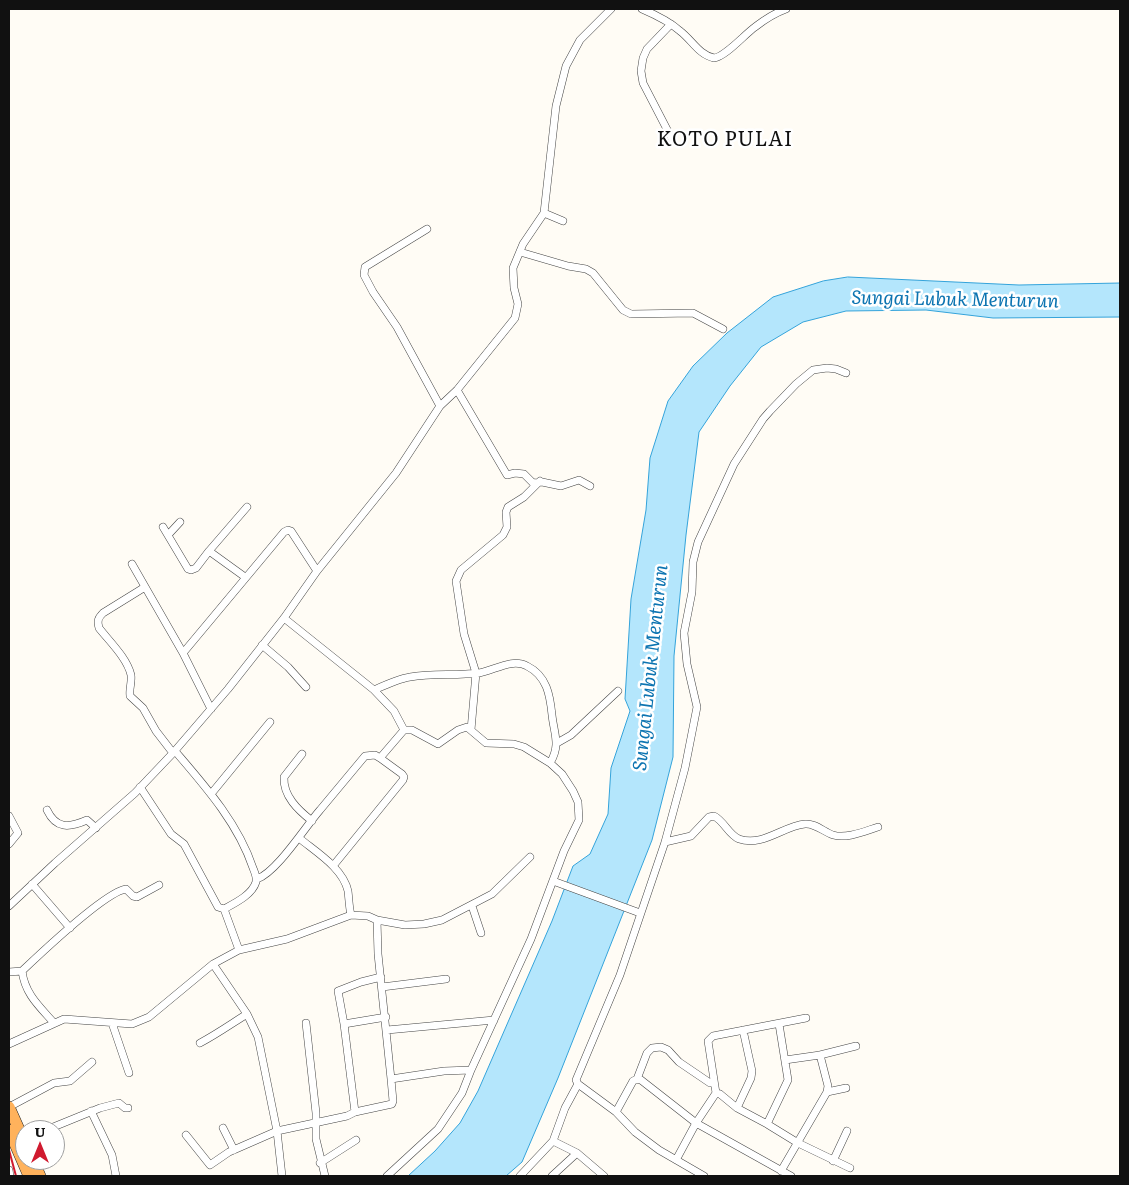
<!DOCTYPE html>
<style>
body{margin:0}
#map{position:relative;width:1129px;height:1185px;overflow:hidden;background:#fffcf5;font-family:Literata,serif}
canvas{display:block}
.frame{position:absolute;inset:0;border:10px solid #111;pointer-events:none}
.north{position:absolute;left:15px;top:1120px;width:50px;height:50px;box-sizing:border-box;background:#fff;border:1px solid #a0a0a0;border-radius:50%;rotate:0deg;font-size:14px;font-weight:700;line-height:20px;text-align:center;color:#111}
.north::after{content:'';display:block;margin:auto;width:18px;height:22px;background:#d01a2f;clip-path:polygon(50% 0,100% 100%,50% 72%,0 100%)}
</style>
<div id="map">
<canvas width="1129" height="1185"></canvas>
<div class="frame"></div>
<div class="north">U</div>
</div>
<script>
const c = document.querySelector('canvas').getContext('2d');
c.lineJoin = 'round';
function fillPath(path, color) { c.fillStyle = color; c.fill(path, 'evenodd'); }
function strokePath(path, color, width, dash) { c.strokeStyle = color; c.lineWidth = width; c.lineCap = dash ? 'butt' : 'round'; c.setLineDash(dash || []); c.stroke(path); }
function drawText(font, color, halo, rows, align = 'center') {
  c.font = font + ' Literata,serif'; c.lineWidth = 5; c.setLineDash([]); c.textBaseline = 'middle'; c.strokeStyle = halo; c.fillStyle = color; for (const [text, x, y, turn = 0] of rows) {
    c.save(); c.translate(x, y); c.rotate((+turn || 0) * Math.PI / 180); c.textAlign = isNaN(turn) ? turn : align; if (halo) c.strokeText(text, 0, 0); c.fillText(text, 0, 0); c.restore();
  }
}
const water = new Path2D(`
 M848,277L1019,285L1120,283V317L993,318L926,310L846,311L803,322L761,347L730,386L699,432L686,535L674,656L673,757L652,840L558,1078L522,1162L506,1176H408L435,1151L460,1123L478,1091L552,921L573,866L590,854L608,814L611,768L630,711L625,699L631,599L646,510L650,458L668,401L693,366L727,333L773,297L823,281Z`);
fillPath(water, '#b4e6fc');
strokePath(water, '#34a3da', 1);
const minor = new Path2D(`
 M642,9C656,15 669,21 680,31C692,40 699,55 714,58C725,57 744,35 755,27C764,20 775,13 786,9
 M671,24L647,49L643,58L641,71L643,83L672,139
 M544,213L563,221
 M427,229L365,267L364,275L373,292L397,327L440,406
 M520,252L568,266L586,269L593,273L623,310L631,314L693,313L723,329
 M457,390L507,475L515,473L524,474L533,483L542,482L561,486L579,480L590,486
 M163,527L188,569L191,570L196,568L209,551
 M168,535L180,522
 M132,564L183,653L211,709
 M245,577L209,551L247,507
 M145,587L103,613C98,618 97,621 99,628C110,642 127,658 131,675C132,682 129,689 130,696L143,708L156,731L173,753
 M284,618L374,690C385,685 398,679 410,677C433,673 456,676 479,673C495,670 512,658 527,666C547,676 550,695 552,715C554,734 561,745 550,763
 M262,645L288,667L306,687
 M183,653L284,532L288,530L291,531L317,571
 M374,690L394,711L404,730
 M471,730L476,673L464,634L456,581L461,570L503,535L507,527L506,512L508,507L524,497L540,481
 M557,743L571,735L618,691
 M302,754L284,777C283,796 298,810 312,821
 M140,787L171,834L184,844L218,907L224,909C235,903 252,895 256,882C257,877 255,873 253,868C238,823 205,786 175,751
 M211,794L270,722
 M47,810C56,829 69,828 87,820L96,828
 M9,816L18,833L9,844
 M299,838C316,852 343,868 348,891C349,899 349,907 351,915
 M665,842L691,836L709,817L714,816C724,821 729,835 739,839C763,847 783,826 805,824C815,823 824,832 833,835C847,839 865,831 878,827
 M333,866L403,780L404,777L402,774L380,758L404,730
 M257,879C277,872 305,827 320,810C335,792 350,774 365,756L375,755L380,758
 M553,881L640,913
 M32,884L70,928
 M9,906L55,863L135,793L173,753L228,689L284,618L317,571L396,473L440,406L457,390L515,318L518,304L514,288L513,268L523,244L544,213L556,106L566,66L580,40L611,9
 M472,906L481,933
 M224,909L239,950
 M377,920L378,954L391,1079L444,1071L471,1070L531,939L564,851L579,820L578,802L573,791L562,774L550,763L524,747L514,744L486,743L467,727L458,730L438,744L412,730H404
 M213,964L247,1014L258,1037L277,1131L282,1176
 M9,972L22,971
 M382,987L446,979
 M54,1023C39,1006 25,994 22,971C40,954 105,892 126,889L133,896L137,897L159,885
 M112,1023L129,1073
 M306,1023L316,1113V1139L325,1176
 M344,1024L338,991L361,982L381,977
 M387,1030L494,1020
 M200,1043C217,1034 231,1024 247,1014
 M9,1044L64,1019L132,1024L149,1017L213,964L239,950L287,939L351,915L368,916L377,920L405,925L424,924L442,920L492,894L530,857
 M785,1060L820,1055L856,1046
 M637,1079L641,1080L696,1123L791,1176
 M827,1092L846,1088
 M716,1093L708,1041L713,1036L806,1018
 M9,1107L54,1083L70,1081L92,1062
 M737,1108L751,1078L752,1071L743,1030
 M91,1111L112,1155L116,1176
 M355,1112L392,1104L393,1101L391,1079
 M616,1112L633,1081L637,1079L647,1053L652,1048L661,1047L668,1050L679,1062L710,1083H714
 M767,1124L788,1080L779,1024
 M223,1128L234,1150
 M46,1130L100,1108L119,1103L125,1108H128
 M186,1135L210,1165L229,1152L277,1131L347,1116L355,1112L344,1024L386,1017
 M553,1141L577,1153L604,1176
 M676,1160L696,1123L716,1093L720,1094L737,1108L767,1124L798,1143L850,1168
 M833,1161L847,1131
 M320,1163L356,1140
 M9,1170L10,1176
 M781,1171L827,1092L828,1086L820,1055
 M387,1176L438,1129L462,1093L471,1070
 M520,1176L553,1141L565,1108L578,1084
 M552,1176L577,1153
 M704,1176L659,1150L635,1132L616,1112L578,1084L576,1080L620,975L665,842L685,768L697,707L687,664L684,633L692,592L693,562L698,542L734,464L763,419L770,411L796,384L813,370L827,368L836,369L846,373`);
const trunk = new Path2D(`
 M9,1107L25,1143
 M9,1130L29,1176
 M33,1160L40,1176`);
strokePath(minor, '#444', 8);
strokePath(trunk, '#222', 12);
strokePath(minor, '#fff', 7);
strokePath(trunk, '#ffb25c', 11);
strokePath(new Path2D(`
 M9,1150L16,1176`), '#d01a2f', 2);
drawText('italic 19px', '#0c74b1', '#fff', [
 ["Sungai Lubuk Menturun",955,300,1],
 ["Sungai Lubuk Menturun",651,668,-84]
]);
c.letterSpacing = '1px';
drawText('20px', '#111', '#fff', [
 ["KOTO PULAI",725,140]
]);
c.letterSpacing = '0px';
</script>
